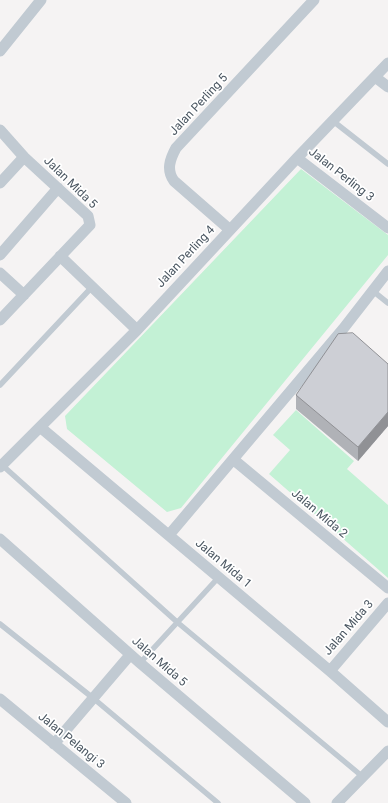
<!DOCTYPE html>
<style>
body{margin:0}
canvas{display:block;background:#f5f3f3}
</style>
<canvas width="388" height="803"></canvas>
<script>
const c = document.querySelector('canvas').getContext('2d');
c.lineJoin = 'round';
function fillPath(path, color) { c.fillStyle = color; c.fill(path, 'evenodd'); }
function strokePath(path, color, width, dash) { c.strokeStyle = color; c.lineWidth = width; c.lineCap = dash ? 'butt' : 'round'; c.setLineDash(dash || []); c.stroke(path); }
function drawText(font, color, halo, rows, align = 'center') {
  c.font = font + ' Roboto,sans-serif'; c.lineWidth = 3.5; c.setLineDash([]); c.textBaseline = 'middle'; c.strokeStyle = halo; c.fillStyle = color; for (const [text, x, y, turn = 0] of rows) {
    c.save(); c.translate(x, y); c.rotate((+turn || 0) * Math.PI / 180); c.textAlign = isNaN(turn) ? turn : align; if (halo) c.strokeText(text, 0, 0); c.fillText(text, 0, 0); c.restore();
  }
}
fillPath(new Path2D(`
 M301,169L388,235V255L181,508L167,512L67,429L65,416Z
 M296,410L354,461L347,469L388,505V578L269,474L290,450L273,435Z`), '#c3f1d5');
strokePath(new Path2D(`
 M333,121L388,164
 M373,291L388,303
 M0,385L92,287
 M2,465L177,622L363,777
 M0,624L93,698L218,803
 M140,663L218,578`), '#c1cad2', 5.5);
strokePath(new Path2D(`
 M0,51L41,0
 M375,77L388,87
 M0,130L24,157L88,216L90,225L0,320
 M297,158L388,228
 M0,183L24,157
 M229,229L174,181C166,170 170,159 176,148L314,0
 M0,255L58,188
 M60,256L137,330
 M0,273L24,295
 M40,427L330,671L388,722
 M234,460L388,588
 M0,467L137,330L297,158L388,63
 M169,535L343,329L388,271
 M0,539L140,663L305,803
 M330,671L388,603
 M0,699L126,803
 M54,744L130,655
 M337,803L388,751`), '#c1cad2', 11);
fillPath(new Path2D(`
 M388,364V426L358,461L296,409V395Z`), '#b0b2b7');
fillPath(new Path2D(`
 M388,412V426L358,461V447Z`), '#909195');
const building = new Path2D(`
 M353,333L388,364V412L358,447L296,395L338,334Z`);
fillPath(building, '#cdcfd5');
strokePath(building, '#909195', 1);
drawText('12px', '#4a5661', '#fff', [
 ["Jalan Perling 5",199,105,-47],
 ["Jalan Perling 3",341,175,38],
 ["Jalan Mida 5",70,183,44],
 ["Jalan Perling 4",186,257,-47],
 ["Jalan Mida 2",319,514,40],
 ["Jalan Mida 1",223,564,40],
 ["Jalan Mida 3",349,628,-49],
 ["Jalan Mida 5",159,662,41],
 ["Jalan Pelangi 3",71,741,39]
]);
</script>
